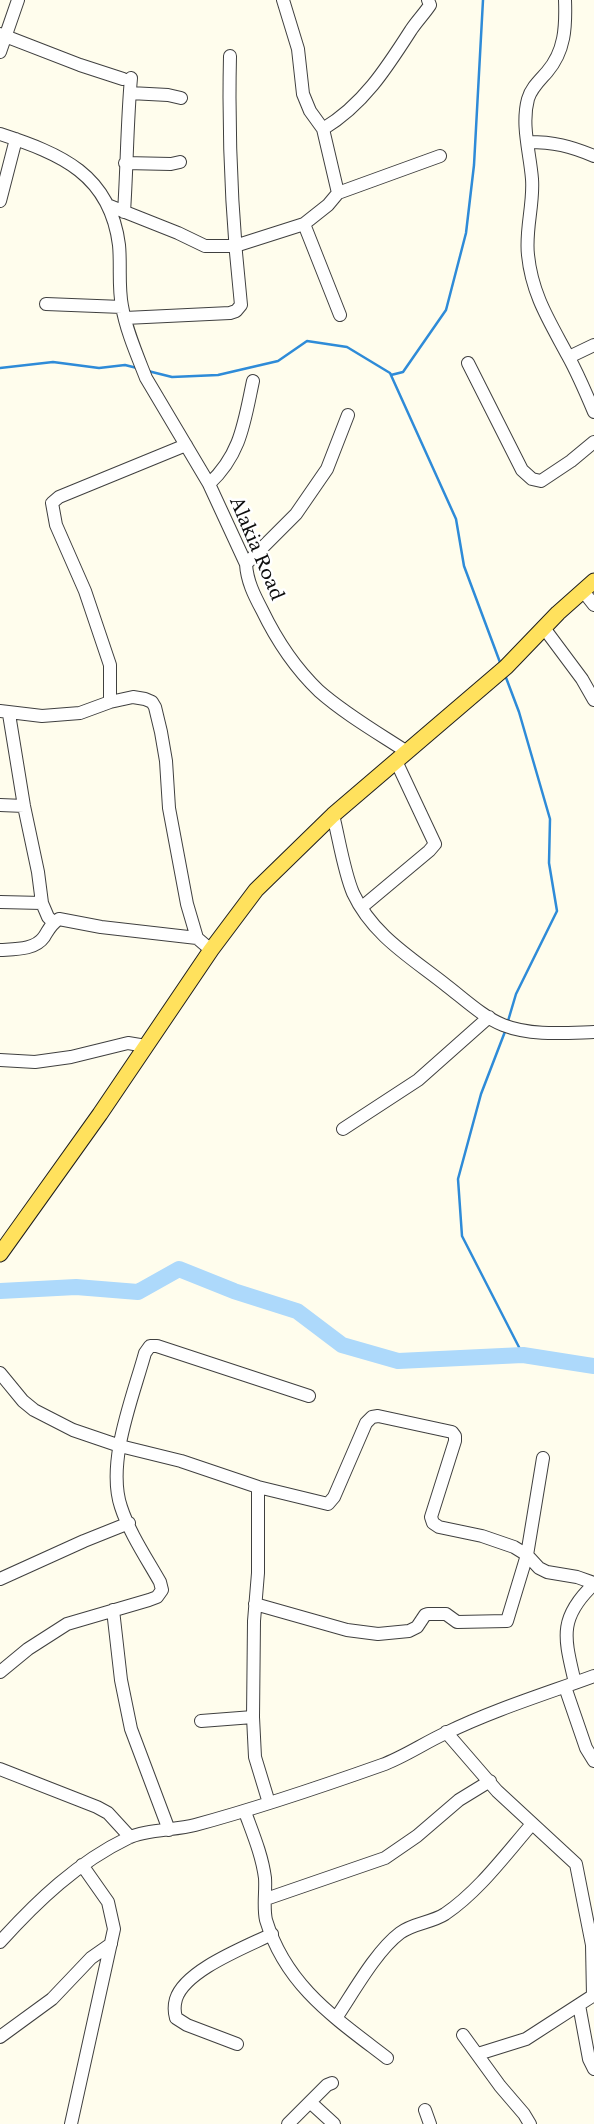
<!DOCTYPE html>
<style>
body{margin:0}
canvas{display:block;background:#fffded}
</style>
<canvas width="594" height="2124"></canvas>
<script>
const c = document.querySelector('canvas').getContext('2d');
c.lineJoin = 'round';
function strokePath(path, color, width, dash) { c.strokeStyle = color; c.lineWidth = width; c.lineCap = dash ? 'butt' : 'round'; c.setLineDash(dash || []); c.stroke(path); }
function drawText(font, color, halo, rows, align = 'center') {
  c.font = font + ' "Libre Baskerville",serif'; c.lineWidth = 5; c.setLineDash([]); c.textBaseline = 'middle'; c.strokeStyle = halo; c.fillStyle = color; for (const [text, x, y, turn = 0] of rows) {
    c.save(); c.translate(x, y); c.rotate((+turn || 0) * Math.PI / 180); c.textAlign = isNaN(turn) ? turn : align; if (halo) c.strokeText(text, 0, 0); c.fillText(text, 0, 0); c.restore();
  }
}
strokePath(new Path2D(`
 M0,368L53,362L99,368L125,365L137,368
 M148,371L172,377L218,375L278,361L307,341L347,347L390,373L456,519L464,566L501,665
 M391,375L403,372L446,310L466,233L474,165L483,0
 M505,675L519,712L550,819L549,863L557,911L516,994L508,1021
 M506,1029L481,1094L458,1179L462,1236L523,1355`), '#2e8bd8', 2.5);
strokePath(new Path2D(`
 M0,1291L76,1287L138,1292L179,1269L234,1291L297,1311L342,1345L398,1361L523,1355L594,1366`), '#add9fb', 16);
const minor = new Path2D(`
 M283,0L298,49L303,94L310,111L323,129L338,193
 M565,0C566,27 565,51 547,72C540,80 531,88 528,99C521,125 530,153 532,179C534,204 525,230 528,255C532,295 550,322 568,356C578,374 586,393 594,412
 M0,34L80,65L123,79
 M0,52L18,0
 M130,93L168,95L181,98
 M323,129C363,105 386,69 411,30C417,21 424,14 430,5L428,0
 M0,134C61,154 110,174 119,245C121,265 118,286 122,306C126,330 137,355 146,378L209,484L246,564C247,581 254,595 262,610C276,639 295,668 319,691C345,714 378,733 407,752
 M528,142C554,142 570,146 594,156
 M125,163L171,164L180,162
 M0,201L16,139
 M110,206L178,233L205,246H235L304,224L328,205L338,193L440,156
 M124,212C127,167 127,123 131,78
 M304,224L340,315
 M46,304L122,307
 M125,318L230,313L236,311L241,305C232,222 228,140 230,56
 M569,357L594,345
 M468,363L522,470L532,479L541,481L571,461L594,442
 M209,484C241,454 244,423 253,381
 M246,564L296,514L327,469L348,415
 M583,591L594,605
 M544,628L582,679L594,700
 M110,702V665L85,591L56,525L52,503L59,497L186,445
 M0,711L42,716L80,713L110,702L133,697L145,699L152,702L155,707L161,732L166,761L169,808L187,904L197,938
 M9,714L24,806L38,872L42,903L48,917L53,922
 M0,805L24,806
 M333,815C339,839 344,872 353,893C373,936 412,958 447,986C464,999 483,1017 503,1025C531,1036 564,1033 594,1032
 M0,902L42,903
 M362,907L429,851L435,844L396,761
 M0,950C15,949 35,950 44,937C49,929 51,924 59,919L101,927L197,938L211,950
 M0,1060L35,1062L71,1057L128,1043L146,1046
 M343,1129L418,1080L489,1017
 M0,1373L23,1401L34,1410L73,1430L120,1446L181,1461L258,1487L328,1504L334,1497L366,1423L372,1417L378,1416L452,1432L455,1436V1441L431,1517L433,1523L439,1527L482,1536L514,1547L527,1555L539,1568L547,1572L577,1577L594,1583
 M258,1487V1573L254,1621L253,1717L255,1757L269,1803
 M0,1579L84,1541L129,1523
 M255,1604L347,1630L378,1634L409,1631L417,1627L425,1615L428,1614H446L457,1622L507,1621L527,1555L543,1458
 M113,1610L121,1680L131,1729L169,1830
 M0,1672L28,1649L67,1624L149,1600L157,1597L162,1590L160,1582C147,1559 129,1532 121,1507C106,1462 133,1397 145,1353L150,1346H157L309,1396
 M575,1683C565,1639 557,1619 594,1584
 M565,1687L586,1748L594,1761
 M201,1721L253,1717
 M446,1732L497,1791L576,1864L592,1945L593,1996
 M0,1769L97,1807L108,1813L130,1837
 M245,1812C253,1834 262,1855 265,1878C266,1891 263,1907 266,1920C286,1986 335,2018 387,2058
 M266,1899L385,1858L417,1836L459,1800L490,1781
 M0,1942C37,1901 78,1862 128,1838C144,1830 176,1830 195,1825C258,1808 320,1787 382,1765C404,1757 424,1743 446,1733C493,1710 545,1694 594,1676
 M579,2005L589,2059L594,2069
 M336,2018C353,1993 376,1951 400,1933C413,1923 431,1923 445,1914C479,1891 505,1855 532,1824
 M463,2035L500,2086L524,2114L530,2124
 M0,2037L52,1999L91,1958L111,1944
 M237,2044L187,2025L176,2018C174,2011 174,2006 176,1999C185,1970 246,1947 272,1934
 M478,2054L526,2039L594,1995
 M310,2102L334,2124
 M425,2110L430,2124
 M71,2124L114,1929L108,1902L82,1865
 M288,2124L327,2085L332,2083`);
const major = new Path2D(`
 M0,1254L100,1114L211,950L256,890L333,815L506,667L558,613L594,581`);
strokePath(minor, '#404040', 14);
strokePath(major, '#1e1e1e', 17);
strokePath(minor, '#fff', 12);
strokePath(major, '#ffe15d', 15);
drawText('18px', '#0d0d0d', '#fff', [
 ["Alakia Road",256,549,67]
]);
</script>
